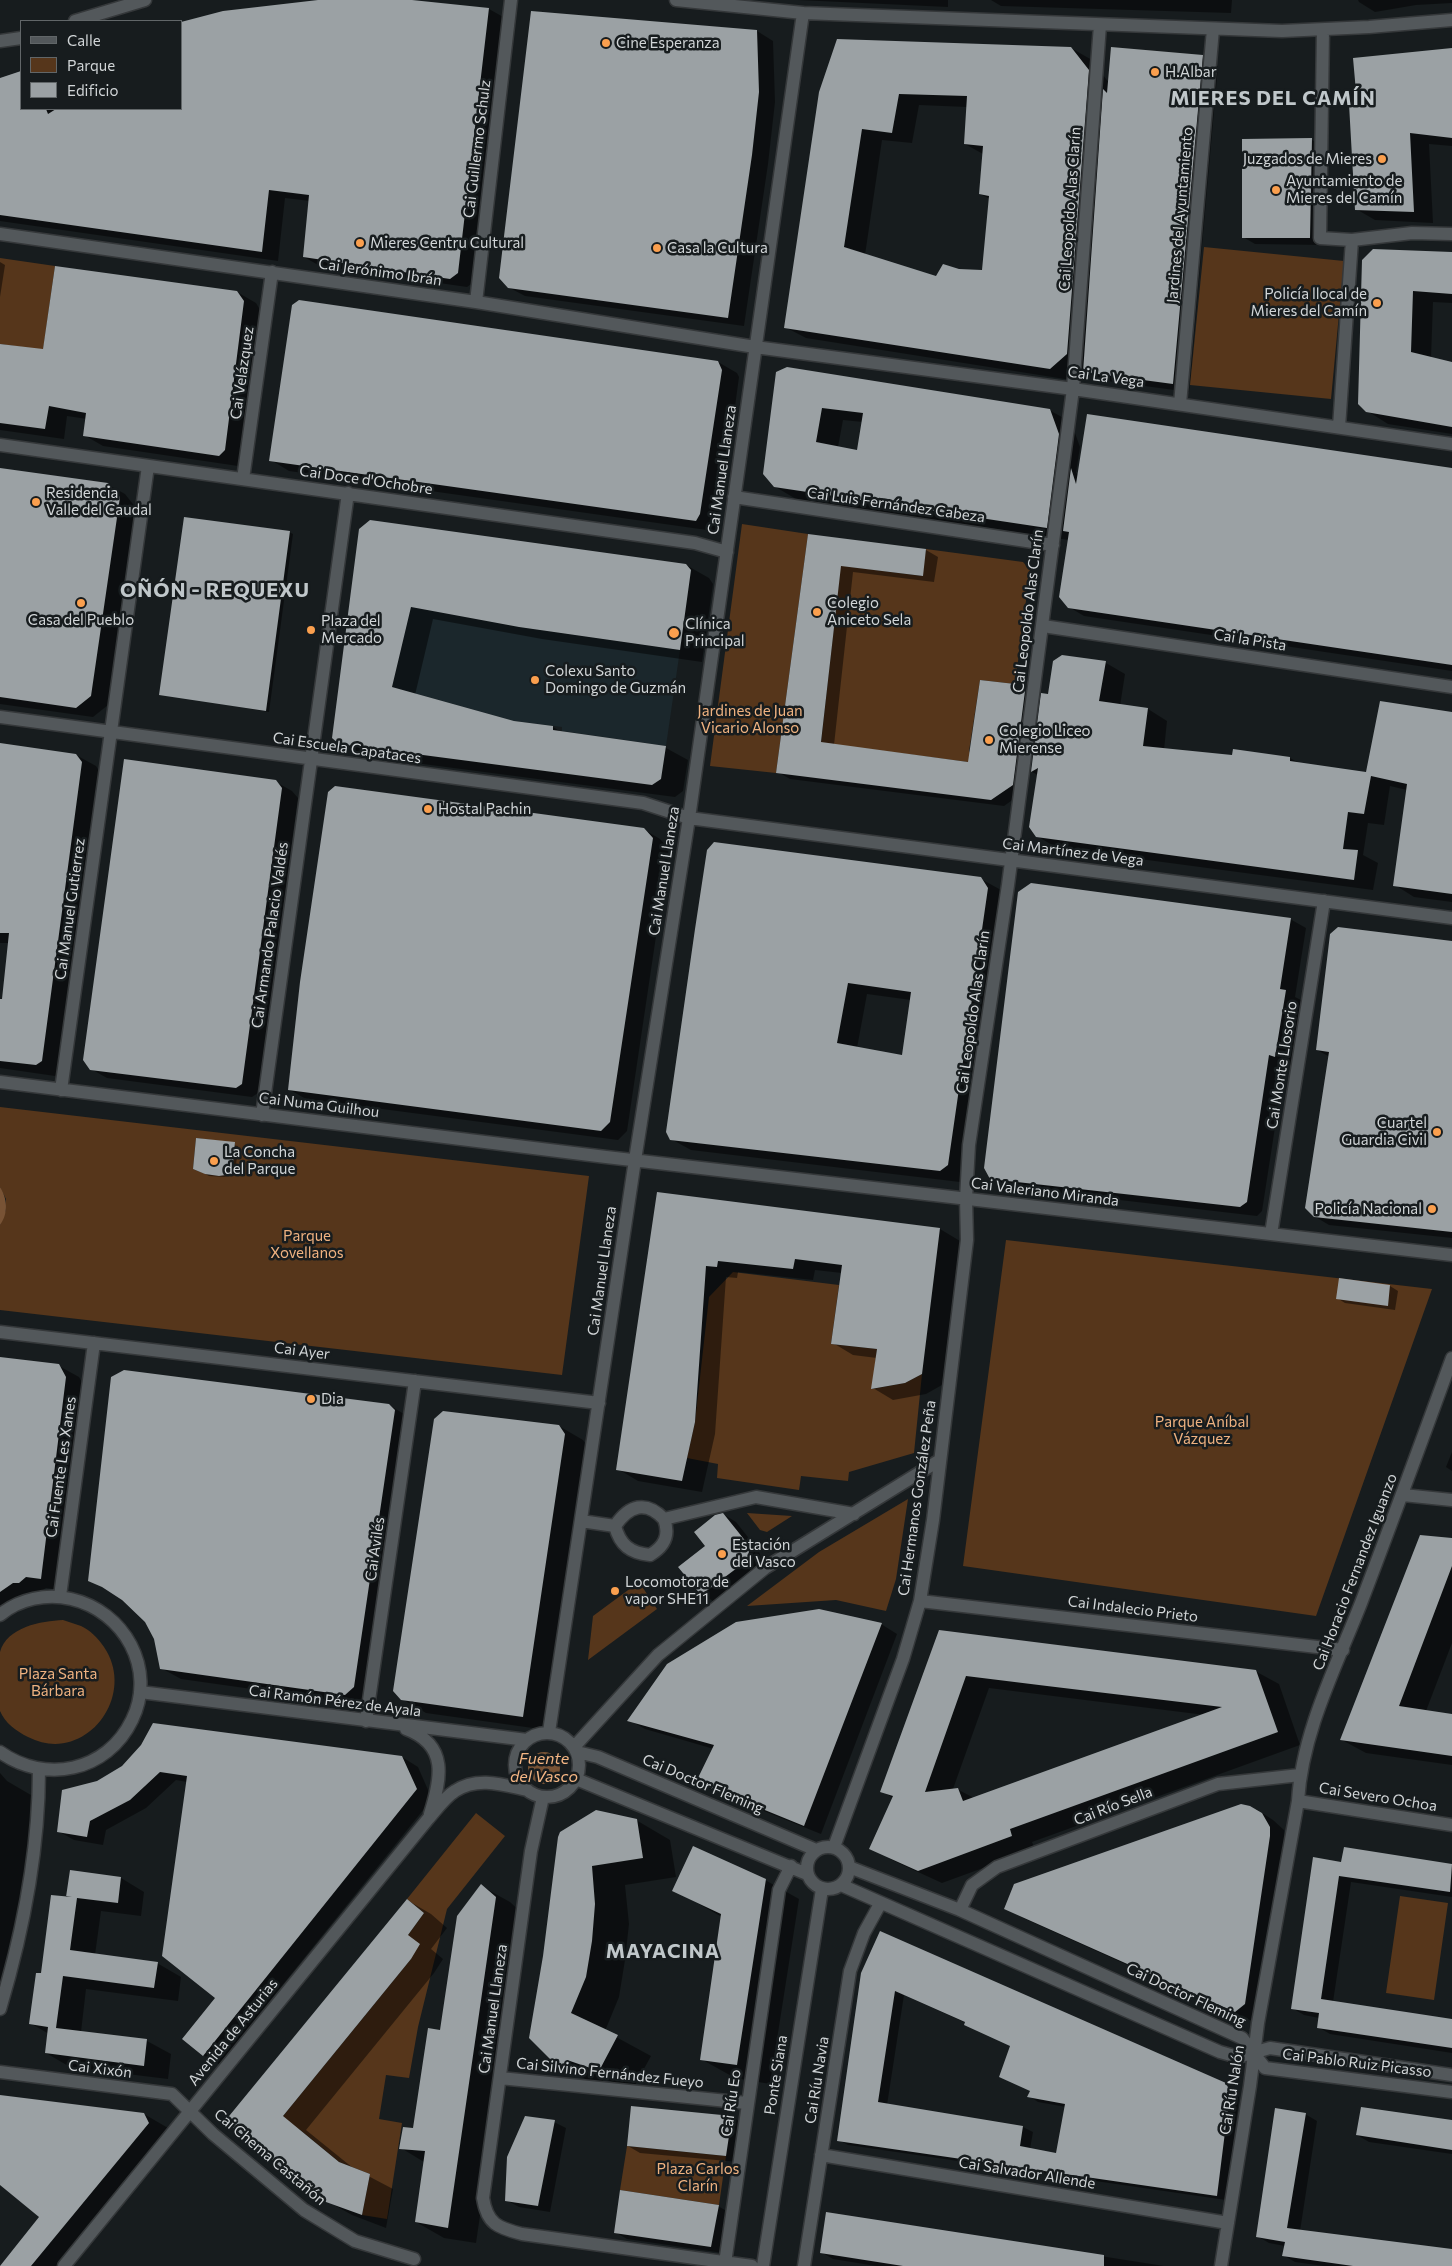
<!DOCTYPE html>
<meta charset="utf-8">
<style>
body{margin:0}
#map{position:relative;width:1452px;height:2266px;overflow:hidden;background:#171c1e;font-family:Commissioner,sans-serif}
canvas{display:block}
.legend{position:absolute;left:20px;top:20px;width:162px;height:90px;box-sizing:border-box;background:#171c1e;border:1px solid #616668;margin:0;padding:6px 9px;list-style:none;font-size:15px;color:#d1d5d7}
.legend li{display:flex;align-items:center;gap:10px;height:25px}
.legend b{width:25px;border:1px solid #616668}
</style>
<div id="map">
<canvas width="1452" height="2266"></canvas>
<ul class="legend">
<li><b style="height:6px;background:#53585b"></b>Calle</li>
<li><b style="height:14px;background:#56361b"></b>Parque</li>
<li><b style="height:14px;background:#9ba1a4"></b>Edificio</li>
</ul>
</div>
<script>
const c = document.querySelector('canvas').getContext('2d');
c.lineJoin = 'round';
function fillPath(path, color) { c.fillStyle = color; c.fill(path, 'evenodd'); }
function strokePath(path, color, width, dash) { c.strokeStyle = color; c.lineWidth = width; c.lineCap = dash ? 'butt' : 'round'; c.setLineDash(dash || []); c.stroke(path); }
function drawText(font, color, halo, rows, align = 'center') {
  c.font = font + ' Commissioner,sans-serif'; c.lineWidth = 5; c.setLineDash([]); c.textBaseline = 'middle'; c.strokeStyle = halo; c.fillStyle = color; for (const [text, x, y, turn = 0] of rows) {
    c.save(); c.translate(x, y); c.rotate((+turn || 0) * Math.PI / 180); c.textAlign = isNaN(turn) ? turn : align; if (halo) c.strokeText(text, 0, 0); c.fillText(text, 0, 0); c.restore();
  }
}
fillPath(new Path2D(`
 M411,607L519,627L680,650L666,746L562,731V727L514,721L392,687Z`), '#1b272c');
fillPath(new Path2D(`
 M1204,247L1344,261L1331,399L1190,385Z
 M0,258L55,266L43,350L0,344Z
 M742,524L808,534L776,773L710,766Z
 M926,549L1023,562L1030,570L1015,684L980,680L969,751L976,763L821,743L840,573L830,564L922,576Z
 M0,1107L589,1176L562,1375L0,1310V1225L6,1210V1199L0,1187ZM196,1138L235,1143L232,1174C217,1177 207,1175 193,1169Z
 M1006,1240L1432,1289L1316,1616L963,1566Z
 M733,1272L839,1285L831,1344L877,1349L872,1389L905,1383L922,1374L914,1453L849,1472L848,1481L801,1476L799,1490L717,1478L718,1464L687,1458L695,1422L709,1297Z
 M908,1499L896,1579L886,1611L836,1600L747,1606L819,1552Z
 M747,1513L792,1516L767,1532L760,1530Z
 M639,1582L657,1609L588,1660L593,1616Z
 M63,1620C69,1622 75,1624 81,1626C90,1630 98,1638 104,1647C138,1697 84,1766 28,1737C16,1731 5,1723 0,1711C0,1698 0,1663 0,1652C7,1627 41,1621 63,1620Z
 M476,1813L505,1836L447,1909L418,2027L409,2078L386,2075L379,2119L402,2123L387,2219L362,2215L370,2174L339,2162L299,2129L273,2161L257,2148L411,1959L408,1935L424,1913L407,1899Z
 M1400,1896L1448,1903L1434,2000L1386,1993Z
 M627,2146L726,2156L719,2205L620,2190Z`), '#56361b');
fillPath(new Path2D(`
 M0,1187C7,1198 9,1213 0,1225Z
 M528 1768a16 16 0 1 1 32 0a16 16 0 1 1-32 0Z`), '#785335');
fillPath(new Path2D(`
 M353,0H401L489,9L505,18L474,282L467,287L320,266L304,257L310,201L285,198L278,261L0,221V80L21,73V109H181Z
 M798,0H948V7Z
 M991,0H1232L1231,13L1001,6Z
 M1358,0H1452V3L1416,5L1375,12L1359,2Z
 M757,31L773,41L775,102L768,164L744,326L525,296L508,287Z
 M1071,48L1092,60L1109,83L1202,57L1218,66L1189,392L1100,380L1084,371V368L1071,380L806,338L785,327L820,92ZM919,105L967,107L965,144L983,154L980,194L990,199L983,272L958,270L937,277L865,255L882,140L912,143Z
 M1452,50V146L1429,144L1433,223L1375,220L1356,209L1358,104Z
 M1243,140H1312L1324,147L1322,245L1255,244L1243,237Z
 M1452,253V303L1433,302L1431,358L1452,363V434L1388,424L1361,407L1359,400L1363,260Z
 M0,262L5,265L0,297Z
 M237,292L256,303L262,313L243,460L238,466L103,446L84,435L87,419L67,416L64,439L0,430V345L44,350Z
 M718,362L737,373L739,377L719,525L714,531L289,471L271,460Z
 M777,373L1049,410L1071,422L1080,447L1076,473L1079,475L1452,469V671L1084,616L1069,607V540L796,499L774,486ZM843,420L863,422L858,451L838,447Z
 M0,469L107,484L125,494L136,508L108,705L93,717L0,704Z
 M360,530L686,565L709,578L713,584L702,662L542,639L433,619L415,695L514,722L553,727L563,733L666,748L688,760L683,791L675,797L362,756L340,743Z
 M289,532L293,534L269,712L161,694Z
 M809,535L926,550L938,557L934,582L853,572L834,745L969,764L1014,686L1037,699L1025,791L1004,806L790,779L778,772Z
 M1106,663L1125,674L1120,706L1148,709L1167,721L1164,750L1233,756L1290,758L1299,763L1367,774L1452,714V902L1414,897L1395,885L1407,790L1390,786L1384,825L1368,823L1363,855L1378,863L1373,890L1057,848L1037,836L1038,775L1032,772L1042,695L1049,696Z
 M0,745L76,755L96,766L101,774L61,1072L55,1076L0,1068V1000H3L10,943H0Z
 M276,782L292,791L298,798L258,1093L252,1097L107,1078L91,1069Z
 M643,829L660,839L669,849L627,1131L618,1140L306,1099L290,1090Z
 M708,851L981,879L1001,890L1007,900L967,1176L960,1182L691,1150L671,1139ZM867,994L911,1000L903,1057L857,1048Z
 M1290,919L1306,928L1295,997L1301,1000L1291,1065L1285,1063L1262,1211L1257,1216L1008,1187L991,1178Z
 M1452,942V1238L1329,1225L1314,1216L1330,1057L1317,1050Z
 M197,1139L238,1146L235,1175L224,1177L209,1176L198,1170Z
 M658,1193L940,1229L960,1241L942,1385L926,1394L893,1400L873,1388L877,1358L853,1355L833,1343L842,1273L815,1270L813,1280L738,1272L737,1278L726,1277L715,1434L702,1492L638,1481L618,1469Z
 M1340,1279L1390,1286L1398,1291L1395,1310L1345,1303L1337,1298Z
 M0,1358L59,1366L79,1377L86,1389L60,1590L46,1588L0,1618Z
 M389,1405L409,1417L365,1705L181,1679L161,1668L155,1639L146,1622L116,1595L90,1580Z
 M559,1426L583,1440L589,1449L547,1730L426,1713L402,1699Z
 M1452,1452V1471L1446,1467Z
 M723,1514L736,1522L759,1551L761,1558L757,1569L713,1601L701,1594L707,1546Z
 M1452,1539V1643L1426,1711L1452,1715V1765L1366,1753L1342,1740Z
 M881,1624L897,1634L821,1834L714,1791L698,1782L714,1749L645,1729L629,1720Z
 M940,1632L1255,1671L1279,1684L1300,1745L1032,1842L1035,1849L942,1883L894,1861L871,1848L893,1798L882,1791ZM989,1688L1205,1715L974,1798L957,1789H953Z
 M402,1757L418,1767L432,1799L219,2064L203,2055L217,1997L187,1782L176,1780L146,1808L106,1830L103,1845L74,1840L58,1831L97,1782L123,1767Z
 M0,1773L7,1781L36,1798L13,1957L0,2001Z
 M1256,1809L1273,1820L1284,1830L1286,1846L1252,2021L1023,1918L1006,1908Z
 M636,1820L670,1840L676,1877L625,1885L629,1924L625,1960L619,1997L605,2031L651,2056L633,2089L604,2079L600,2087L556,2063L544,1956L559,1838Z
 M1345,1848L1452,1865V1897L1351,1882L1333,2002L1452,2020V2053L1330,2034L1318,2027L1319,2018L1304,2015L1292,2008L1342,1864Z
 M121,1878L144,1892L141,1916L101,1911L95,1955L157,1963L181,1977L178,2001L86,1989L81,2032L147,2041L171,2054L168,2079L70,2067L46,2053L49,2034L30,2023L42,1975L72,1899Z
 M765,1880L799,1899L770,2084L735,2078L701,2059L722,1917L674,1890Z
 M481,1886L510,1902L524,1915L476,2243L444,2238L416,2222L424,2162L401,2148L414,2130Z
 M407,1900L431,1914L447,1928L431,1949L443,1959L434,1973L306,2130L353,2168L393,2189L386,2228L352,2215L327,2201L226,2121Z
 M862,1973L1225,2084L1231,2098L1233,2097L1229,2086L1236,2090L1239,2098L1226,2200L848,2145L839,2140ZM904,1995L966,2023L1011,2046L1000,2077L1031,2091L1029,2096L1038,2102L1066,2107L1057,2155L1030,2149L1033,2132L1023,2127L887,2105Z
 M0,2096L144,2114L168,2128L66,2266H0L41,2217L0,2183Z
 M1305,2114L1317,2121L1300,2231L1452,2251V2266H1324L1295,2262L1283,2255L1285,2246L1269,2243L1257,2236Z
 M732,2117L744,2124L738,2162L640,2153L628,2146Z
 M554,2122L566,2128L550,2212L519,2207L506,2200Z
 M1452,2122V2154L1369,2142L1357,2135Z
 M718,2206L730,2213L723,2253L627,2239L615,2232Z
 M827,2213L1164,2266H876L833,2259L821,2252Z`), '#0007');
fillPath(new Path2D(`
 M318,0H412L489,8L458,273L450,279L303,257L309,195L269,190L262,252L0,215V78L21,71V109H46L48,114L56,109H181V22L223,11Z
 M531,11L757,30L759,92L752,155L728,318L508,288L499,278Z
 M837,39L1071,47L1089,70L1067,354L1050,369L784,328L819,92ZM899,94L967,96L964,144L983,146L979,194L989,196L982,270L959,269L943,264L936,276L844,247L862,129L892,133Z
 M1111,47L1203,55L1173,384L1083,372L1103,89L1107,93Z
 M1452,48V138L1410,133L1414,212L1355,210L1349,104L1357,103L1353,58Z
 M1312,138L1310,238H1242V139Z
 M1373,249L1452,252V294L1413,291L1411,352L1452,362V427L1366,412L1358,404L1362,260Z
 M55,266L237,291L244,301L225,450L219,456L83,436L86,413L49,406L45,429L0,423V344L43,349Z
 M299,300L718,361L722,370L700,514L696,521L269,461L292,305Z
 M787,367L1050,409L1059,434L1047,528L774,487L763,474L776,372ZM822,408L863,413L857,450L816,442Z
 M1087,414L1452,468V665L1068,608L1059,597L1069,532L1063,531L1071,468L1076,484Z
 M0,468L108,483L120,497L91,696L76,708L0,697Z
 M184,517L290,531L266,711L159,695Z
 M370,520L686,564L691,570L680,650L519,627L411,607L392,687L514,721L553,726V730L666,746L661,779L652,785L339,744L332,738L359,529Z
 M808,534L926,549L923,576L841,566L821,742L968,762L980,680L1015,684L1014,690L1025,691L1013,785L991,800L776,773Z
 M1062,655L1106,661L1099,701L1148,708L1143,746L1232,755L1233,749L1290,757V761L1366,772L1380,701L1452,712V894L1393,886L1407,784L1371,776L1364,814L1348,812L1343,849L1358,850L1354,880L1036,837L1029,827L1038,768L1031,772L1041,693L1048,694L1053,661Z
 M0,743L76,754L82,762L42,1061L36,1065L0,1061V999H2L9,933H0Z
 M124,759L276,780L282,788L242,1084L236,1088L90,1070L83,1060Z
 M335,786L644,828L653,838L610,1122L601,1131L288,1090L300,982L328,792Z
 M714,842L981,877L988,888L948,1165L940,1171L670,1140L666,1132L695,929L707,850ZM848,983L911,992L902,1055L837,1043Z
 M1031,883L1291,918L1280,989L1286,990L1275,1057L1269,1055L1247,1202L1240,1207L990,1179L984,1168L1018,892Z
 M1338,927L1452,941V1232L1314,1217L1305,1208L1329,1052L1316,1050L1328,951L1330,934Z
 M196,1138L235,1142L232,1174L219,1176L205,1174L193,1169Z
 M657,1192L940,1228L922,1374L905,1383L871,1389L877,1349L831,1344L842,1265L795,1259L793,1269L718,1261L717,1267L706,1266L695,1422L682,1481L616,1470Z
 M1339,1278L1390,1285L1388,1306L1336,1299Z
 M0,1357L59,1364L66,1377L41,1579L26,1577L19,1583H13L0,1592Z
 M124,1370L389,1404L395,1410L354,1687L345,1695L160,1669L154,1639L145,1622L122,1600L102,1587L88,1581L111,1377Z
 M443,1411L559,1425L565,1434L523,1717L401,1700L393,1691L434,1419Z
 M723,1513L747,1543L749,1551L748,1557L745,1562L701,1595L678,1567L705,1546L694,1532L715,1515Z
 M1420,1535L1452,1538V1566L1399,1706L1452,1714V1756L1340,1740Z
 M819,1609L882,1623L804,1826L696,1782L714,1745L627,1721L667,1664L736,1622Z
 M939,1630L1256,1670L1278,1732L1010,1829L1012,1836L918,1871L869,1849L893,1796L880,1792ZM966,1676L1047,1686L1222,1707L963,1801L958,1788L925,1792Z
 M153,1723L402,1756L417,1789L203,2056L182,2039L215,1998L162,1956L187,1776L160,1772L130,1800L90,1821L87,1837L57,1832L62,1790L97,1781L122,1766L141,1745Z
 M1241,1804L1250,1806L1262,1813L1270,1827V1836L1245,2004L1235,2012L1004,1909L1014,1884Z
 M596,1810L637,1819L643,1858L592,1866L595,1904L592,1941L586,1977L571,2013L618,2035L599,2071L570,2061L566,2069L555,2064L529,2038L543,1956L558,1837L560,1832Z
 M693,1846L766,1879L737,2065L700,2060L721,1914L672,1891Z
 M1344,1847L1452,1864L1450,1892L1339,1876L1321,1999L1452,2019V2048L1317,2028L1319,2013L1291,2009L1313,1857L1341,1862Z
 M70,1870L121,1877L118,1903L77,1898L70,1950L158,1962L154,1988L63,1976L56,2028L147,2039L144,2066L45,2053L48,2027L29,2024L36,1973H41L51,1895L72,1897H66Z
 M481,1884L496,1897L448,2228L415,2222L425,2151L399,2149L403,2127L413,2128L428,2028L440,2030L457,1916Z
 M407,1899L424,1913L408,1935L420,1944L411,1959L283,2116L339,2162L370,2174L362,2215L326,2202L311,2192L225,2121Z
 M880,1931L1226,2083L1230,2092L1217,2196L837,2141L861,1973ZM895,1991L965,2022L964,2025L1010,2046L999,2077L1030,2091L1027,2097L1065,2104L1056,2153L1020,2146L1023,2126L878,2102Z
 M0,2095L144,2113L149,2123L31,2266H0L39,2217L0,2185Z
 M631,2106L732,2116L726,2156L627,2146Z
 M1361,2107L1452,2120V2150L1356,2135Z
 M1275,2108L1306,2113L1287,2228L1452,2249V2266H1353L1282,2256L1285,2242L1256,2237Z
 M525,2116L555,2120L538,2206L505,2201L507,2157Z
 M620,2190L719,2205L711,2247L614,2233Z
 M826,2212L1104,2255V2266H903L820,2253Z`), '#9ba1a4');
const minor = new Path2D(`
 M676,0L803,13L1282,31L1369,27L1452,20
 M75,21L145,0
 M1323,30L1320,238L1352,240L1339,427
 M0,41L21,38
 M0,234L476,302L755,347L1073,389L1452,444
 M1352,240L1412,233L1452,234
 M476,302L511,0
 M1180,404L1213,29
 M0,445L695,543L727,552
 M243,479L272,272
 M734,497L1053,545
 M1043,626L1452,687
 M0,717L643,803L689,818L1452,918
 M0,1082L606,1157L1452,1255
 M61,1090L148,466
 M262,1115L348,493
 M1271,1234L1324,901
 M0,1332L599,1403
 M1403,1495L1452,1500
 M581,1521L615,1526C629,1505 646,1500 664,1519L756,1497L854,1514
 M615,1526C620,1545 630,1553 650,1555C665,1546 670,1535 664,1519
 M60,1596L94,1343
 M920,1601L1343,1650
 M0,1615C19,1599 47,1593 71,1599C124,1611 157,1669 132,1720C107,1772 45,1784 0,1752
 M140,1692L527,1740
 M366,1721L415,1381
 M406,1729C449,1745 441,1779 430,1814
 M549,1732L635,1160L689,818L803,13
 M515 1765a32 32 0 1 1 64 0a32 32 0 1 1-64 0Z
 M574,1747L658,1655L765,1568L940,1460
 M577,1752L598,1757L816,1850
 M576,1779L807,1874
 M543,1797L531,1851L483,2198C487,2224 498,2228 522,2234L752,2266
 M1298,1801L1452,1825
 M807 1868a21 21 0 1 1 42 0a21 21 0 1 1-42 0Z
 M834,1847L903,1659L920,1601L933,1520L967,1240L966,1199L969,1145L1008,885L1073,389L1100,25
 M849,1867L960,1910L1242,2038L1265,2068L1452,2092
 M841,1885L1220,2052L1238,2057L1270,2048L1452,2075
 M960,1910L972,1885L997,1867L1218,1784L1300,1775
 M0,2009C23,1932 39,1850 39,1770
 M0,2072L172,2094L213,2134L304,2210L355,2241L414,2259
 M500,2078L747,2103
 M821,2155L1228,2223
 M725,2263L779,1890L791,1866
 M64,2266L428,1819C436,1810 445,1797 455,1791C478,1776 504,1785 527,1790
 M763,2266L822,1889
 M804,2266L850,1971L864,1933L880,1904
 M1221,2266L1250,2086L1258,2023L1298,1801C1302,1732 1336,1667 1361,1603C1392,1522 1422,1440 1452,1358`);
strokePath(minor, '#35383a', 15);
strokePath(minor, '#53585b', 12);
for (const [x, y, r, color] of [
 [606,43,5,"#fa9f4e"],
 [1155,72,5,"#fa9f4e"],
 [1382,159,5,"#fa9f4e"],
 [1276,190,5,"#fa9f4e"],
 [360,243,5,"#fa9f4e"],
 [657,248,5,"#fa9f4e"],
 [1377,303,5,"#fa9f4e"],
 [36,502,5,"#fa9f4e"],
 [81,603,5,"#fa9f4e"],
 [817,612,5,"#fa9f4e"],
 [311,630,5,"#fa9f4e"],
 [674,633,6,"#fa9f4e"],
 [535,680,5,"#fa9f4e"],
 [989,740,5,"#fa9f4e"],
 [428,809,5,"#fa9f4e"],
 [1437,1132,5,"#fa9f4e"],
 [214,1161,5,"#fa9f4e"],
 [1432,1209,5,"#fa9f4e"],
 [311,1399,5,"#fa9f4e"],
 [722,1554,5,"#fa9f4e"],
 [615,1591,5,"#fa9f4e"]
]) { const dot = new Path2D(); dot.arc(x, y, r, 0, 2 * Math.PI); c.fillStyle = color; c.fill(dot); strokePath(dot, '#171c1e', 2); }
drawText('15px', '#d1d5d7', '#171c1e', [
 ["Cine Esperanza",616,43],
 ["H.Albar",1165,72],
 ["Juzgados de Mieres",1372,159,"right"],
 ["Ayuntamiento de",1286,181],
 ["Mieres del Camín",1286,198],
 ["Mieres Centru Cultural",370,243],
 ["Casa la Cultura",667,248],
 ["Policía llocal de",1367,294,"right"],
 ["Mieres del Camín",1367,311,"right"],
 ["Residencia",46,493],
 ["Valle del Caudal",46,510],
 ["Colegio",827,603],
 ["Aniceto Sela",827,620],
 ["Casa del Pueblo",81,620,"center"],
 ["Plaza del",321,621],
 ["Mercado",321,638],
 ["Clínica",685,624],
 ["Principal",685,641],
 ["Colexu Santo",545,671],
 ["Domingo de Guzmán",545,688],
 ["Colegio Liceo",999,731],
 ["Mierense",999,748],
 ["Hostal Pachin",438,809],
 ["Cuartel",1427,1123,"right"],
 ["Guardia Civil",1427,1140,"right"],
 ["La Concha",224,1152],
 ["del Parque",224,1169],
 ["Policía Nacional",1422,1209,"right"],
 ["Dia",321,1399],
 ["Estación",732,1545],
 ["del Vasco",732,1562],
 ["Locomotora de",625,1582],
 ["vapor SHE11",625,1599]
], 'left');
drawText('15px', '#d1d5d7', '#171c1e', [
 ["Cai Guillermo Schulz",477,149,-83],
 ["Cai Leopoldo Alas Clarín",1070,209,-86],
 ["Jardines del Ayuntamiento",1180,215,-85],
 ["Cai Jerónimo Ibrán",380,272,8],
 ["Cai Velázquez",242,373,-82],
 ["Cai La Vega",1106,377,8],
 ["Cai Manuel Llaneza",722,470,-82],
 ["Cai Doce d'Ochobre",366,480,8],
 ["Cai Luis Fernández Cabeza",896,505,8],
 ["Cai Leopoldo Alas Clarín",1028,611,-83],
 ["Cai la Pista",1250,640,9],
 ["Cai Escuela Capataces",347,748,8],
 ["Cai Martínez de Vega",1073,852,7],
 ["Cai Manuel Llaneza",664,871,-81],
 ["Cai Manuel Gutierrez",70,909,-82],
 ["Cai Armando Palacio Valdés",270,935,-82],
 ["Cai Leopoldo Alas Clarín",973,1012,-82],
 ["Cai Monte Llosorio",1282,1065,-81],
 ["Cai Numa Guilhou",319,1105,7],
 ["Cai Valeriano Miranda",1045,1192,7],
 ["Cai Manuel Llaneza",602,1271,-82],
 ["Cai Ayer",302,1351,7],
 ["Cai Fuente Les Xanes",61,1467,-82],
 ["Cai Hermanos González Peña",917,1498,-82],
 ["Cai Avilés",375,1549,-82],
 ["Cai Horacio Fernandez Iguanzo",1355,1572,-69],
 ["Cai Indalecio Prieto",1133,1609,7],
 ["Cai Ramón Pérez de Ayala",335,1701,7],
 ["Cai Doctor Fleming",703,1784,23],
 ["Cai Severo Ochoa",1378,1797,9],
 ["Cai Río Sella",1113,1806,-21],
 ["Cai Doctor Fleming",1186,1995,25],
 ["Cai Manuel Llaneza",493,2009,-82],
 ["Avenida de Asturias",233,2032,-51],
 ["Cai Pablo Ruiz Picasso",1357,2063,7],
 ["Cai Xixón",100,2069,7],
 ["Cai Silvino Fernández Fueyo",610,2073,6],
 ["Ponte Siana",776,2075,-81],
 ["Cai Ríu Navia",817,2080,-81],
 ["Cai Ríu Nalón",1232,2090,-81],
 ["Cai Ríu Eo",731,2103,-82],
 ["Cai Chema Castañón",270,2157,40],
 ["Cai Salvador Allende",1027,2173,9]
]);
drawText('15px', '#efb280', '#171c1e', [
 ["Jardines de Juan",750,711],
 ["Vicario Alonso",750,728],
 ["Parque",307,1236],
 ["Xovellanos",307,1253],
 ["Parque Aníbal",1202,1422],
 ["Vázquez",1202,1439],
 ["Plaza Santa",58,1674],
 ["Bárbara",58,1691],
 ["Plaza Carlos",698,2169],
 ["Clarín",698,2186]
]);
drawText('italic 16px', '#f4b684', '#171c1e', [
 ["Fuente",544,1759],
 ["del Vasco",544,1777]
]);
c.letterSpacing = '1px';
drawText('bold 20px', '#c0c7ca', '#171c1e', [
 ["MIERES DEL CAMÍN",1273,98],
 ["OÑÓN - REQUEXU",215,590],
 ["MAYACINA",663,1951]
]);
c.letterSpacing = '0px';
</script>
